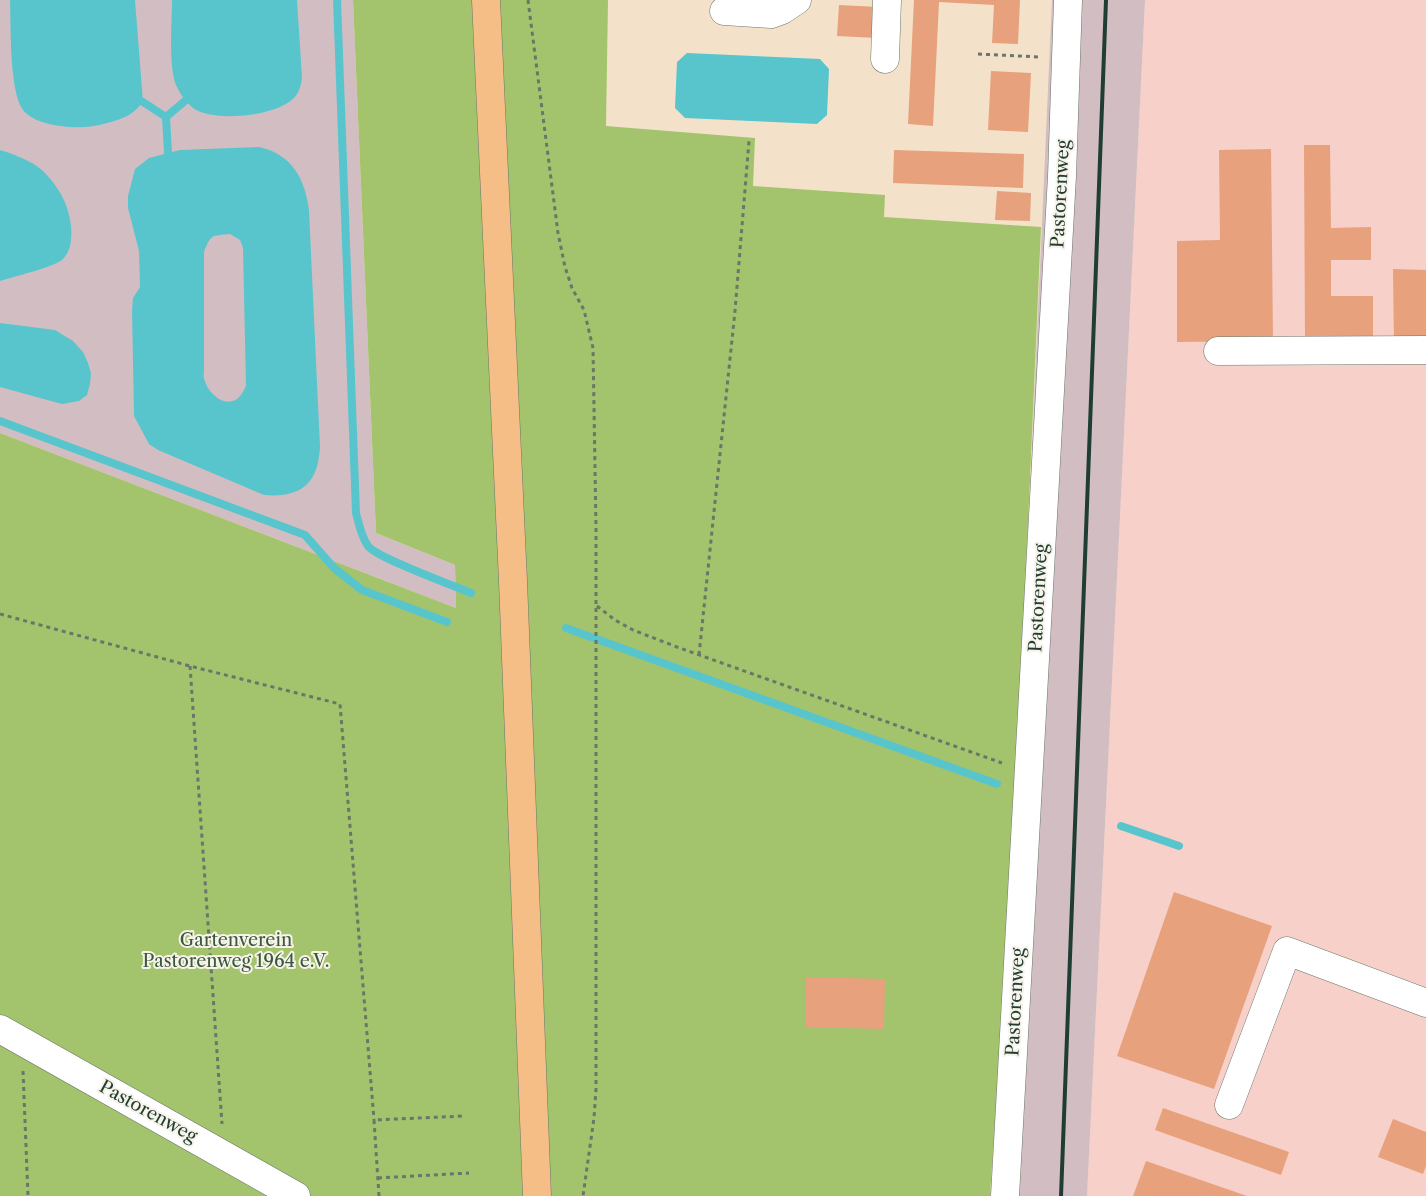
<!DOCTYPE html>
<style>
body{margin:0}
canvas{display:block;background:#f4e1c9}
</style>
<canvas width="1426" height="1196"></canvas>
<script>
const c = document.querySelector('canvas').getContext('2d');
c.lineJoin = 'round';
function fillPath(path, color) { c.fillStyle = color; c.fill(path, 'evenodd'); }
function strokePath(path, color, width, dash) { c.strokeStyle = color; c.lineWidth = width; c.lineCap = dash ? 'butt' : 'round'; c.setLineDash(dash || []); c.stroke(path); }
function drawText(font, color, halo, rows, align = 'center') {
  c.font = font + ' "Libre Caslon Text",serif'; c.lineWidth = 4; c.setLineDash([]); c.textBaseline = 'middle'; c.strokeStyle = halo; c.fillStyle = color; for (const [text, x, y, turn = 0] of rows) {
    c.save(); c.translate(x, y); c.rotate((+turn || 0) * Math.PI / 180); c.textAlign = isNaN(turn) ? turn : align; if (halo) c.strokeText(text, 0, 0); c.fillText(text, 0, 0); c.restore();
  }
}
fillPath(new Path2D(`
 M1145,0H1426V1196H1087Z`), '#f7d0ca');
fillPath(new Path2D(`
 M0,0H353L376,533L455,565L456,608L0,433Z
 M1052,0H1145L1087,1196H990L1014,846Z`), '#d2bec2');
fillPath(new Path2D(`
 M353,0H608L606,126L755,138L753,186L885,195L884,217L1041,227L1014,846L990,1196H0V433L456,608L455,565L376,533Z`), '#a3c46c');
fillPath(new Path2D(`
 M10,0H135L143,102C138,108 132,114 125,117C117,121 94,127 84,127C66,128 35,125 23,110C9,92 11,24 10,0Z
 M172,0H297L302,77C301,85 300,91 294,98C277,116 214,123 193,108C187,103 180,94 177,87C168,70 172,20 172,0Z
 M687,53L820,59L829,69L827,115L817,124L685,118L675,108L677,62Z
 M259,147C292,154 305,179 309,210L320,447C318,484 301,498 264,495L158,450L149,444L134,416L132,311L133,298L140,287L139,251L128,208V196L135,169L149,158L180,150ZM230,234L240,240L243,248L246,386C244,390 241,396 237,399C223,408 207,392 204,378C203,376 204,373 204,370V252C211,234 211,236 230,234Z
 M0,150C10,153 23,158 32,163C43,169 53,181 59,191C70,207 79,245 62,260C53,267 13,277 0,281Z
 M0,323L55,330L73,341L83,352L88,363L91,373L90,384L87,395L79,401L62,404L0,387Z`), '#58c5cd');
strokePath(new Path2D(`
 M337,0L356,513C359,524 361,536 368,546C377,558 452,585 471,593
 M143,102L166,117
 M166,117L168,153
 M166,117L186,100
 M0,421L305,535L334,568L362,590L447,622
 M566,628L997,784
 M1121,826L1179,846`), '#58c5cd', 8);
fillPath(new Path2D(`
 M914,0H1020L1018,44L992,43L994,5L939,2L933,126L908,124Z
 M839,5L878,7L877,38L837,36Z
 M991,71L1031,73L1028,132L988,130Z
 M1304,145H1330L1331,228L1371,227V260H1331V296H1373V340L1305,341Z
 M1271,149L1273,341L1177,342V241L1220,240L1219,150Z
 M894,150L1024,154L1023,188L893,183Z
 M997,191L1031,193L1030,221L995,220Z
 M1393,269L1426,270V346H1394Z
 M1174,892L1272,926L1214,1089L1117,1056Z
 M806,977L885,979L884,1029L805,1027Z
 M1163,1108L1289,1152L1281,1175L1155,1130Z
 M1393,1119L1426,1132V1166L1423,1174L1378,1157Z
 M1146,1161L1247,1196H1133Z`), '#e7a17d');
const minor = new Path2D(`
 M724,11L771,14L782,10L797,0
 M885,59L887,0
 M1218,351L1426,350
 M0,1029L296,1196
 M1229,1105L1287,951L1426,1003
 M1005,1196L1062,176L1068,0`);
const major = new Path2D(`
 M486,0L513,581L537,1196`);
strokePath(minor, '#6a7668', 29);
strokePath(major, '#6a7668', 29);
strokePath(new Path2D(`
 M528,0L558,233L565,267L572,288L584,310L593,348L596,528V1089L594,1118L583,1196
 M978,54L1040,57
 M597,606L615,620L633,630L677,647L1002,763
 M0,614L190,666L340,704L374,1120
 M699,655L735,311L749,141
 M190,666L222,1124
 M23,1071L28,1196
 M378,1178L469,1173
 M379,1196L374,1120L464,1116`), '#6a7668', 3, [4, 4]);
strokePath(minor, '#fff', 28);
strokePath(major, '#f5be86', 28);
strokePath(new Path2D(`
 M1061,1196L1106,0`), '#1f3d34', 4);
drawText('18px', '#1f3d34', '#f7f3e8', [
 ["Pastorenweg",1061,194,-87],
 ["Pastorenweg",1039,598,-87],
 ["Pastorenweg",1016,1002,-87],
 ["Pastorenweg",148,1112,29]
]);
drawText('18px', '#39583f', '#f7f3e8', [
 ["Gartenverein",236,941],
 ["Pastorenweg 1964 e.V.",236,962]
]);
</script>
